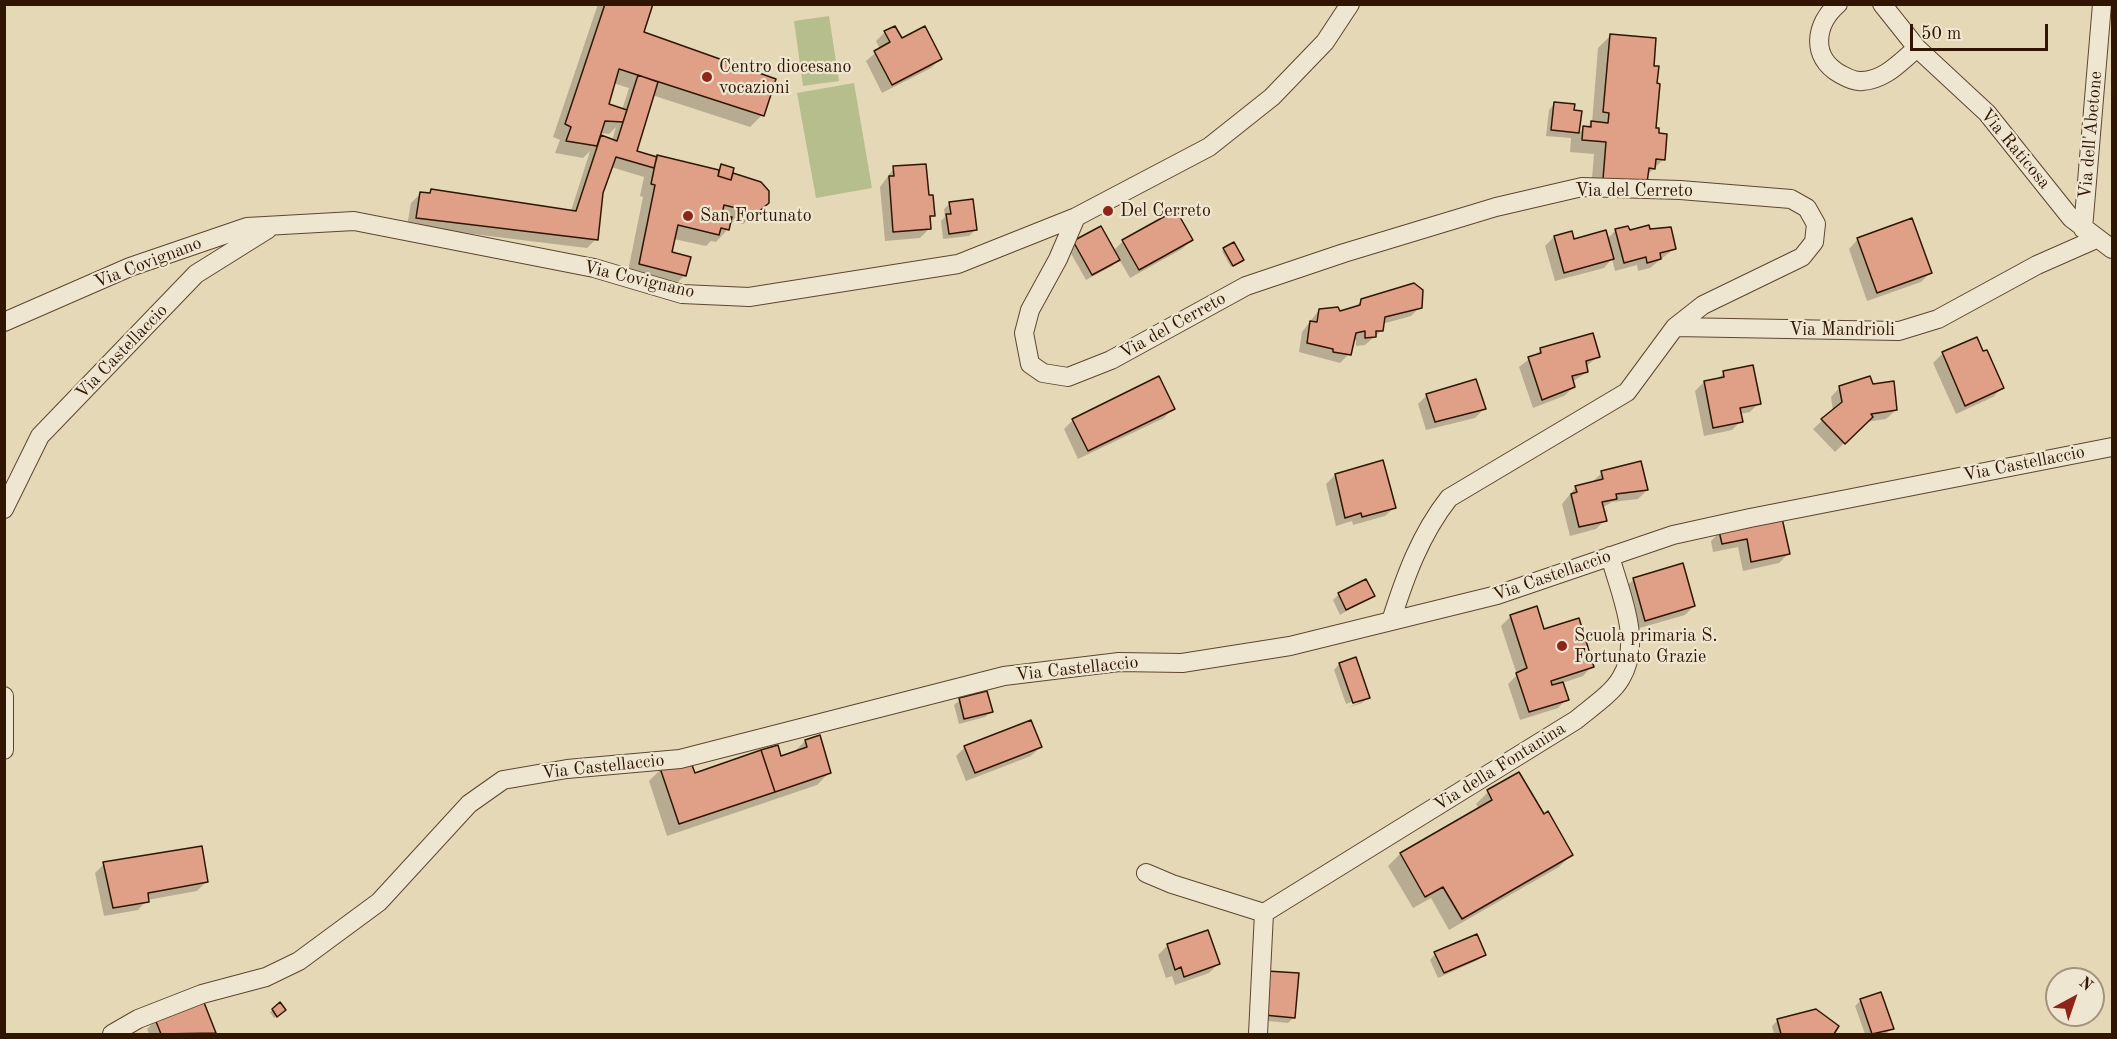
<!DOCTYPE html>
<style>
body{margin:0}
#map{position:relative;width:2117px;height:1039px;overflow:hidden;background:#e5d8b7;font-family:"Old Standard TT",serif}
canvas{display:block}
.frame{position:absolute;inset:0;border:6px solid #301602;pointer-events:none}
.north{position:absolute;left:2045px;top:967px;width:60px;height:60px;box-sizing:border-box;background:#eee6d0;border:2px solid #a2937e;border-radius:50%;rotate:40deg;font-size:16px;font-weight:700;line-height:24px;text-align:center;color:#301602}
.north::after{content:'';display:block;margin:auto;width:21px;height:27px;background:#8f2418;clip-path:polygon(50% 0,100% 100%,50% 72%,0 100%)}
.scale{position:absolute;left:1910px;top:24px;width:138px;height:27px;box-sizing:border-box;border:3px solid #301602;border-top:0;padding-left:8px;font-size:18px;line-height:21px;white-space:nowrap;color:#301602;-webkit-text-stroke:4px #eee6d0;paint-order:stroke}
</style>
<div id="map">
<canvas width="2117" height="1039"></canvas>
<div class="frame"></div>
<div class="north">N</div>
<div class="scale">50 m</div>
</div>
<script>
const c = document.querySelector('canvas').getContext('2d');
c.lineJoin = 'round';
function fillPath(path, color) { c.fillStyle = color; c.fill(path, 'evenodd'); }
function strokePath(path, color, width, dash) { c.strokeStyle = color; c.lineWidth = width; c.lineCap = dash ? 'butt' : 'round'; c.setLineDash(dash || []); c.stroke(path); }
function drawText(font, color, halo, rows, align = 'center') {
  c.font = font + ' "Old Standard TT",serif'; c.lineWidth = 4.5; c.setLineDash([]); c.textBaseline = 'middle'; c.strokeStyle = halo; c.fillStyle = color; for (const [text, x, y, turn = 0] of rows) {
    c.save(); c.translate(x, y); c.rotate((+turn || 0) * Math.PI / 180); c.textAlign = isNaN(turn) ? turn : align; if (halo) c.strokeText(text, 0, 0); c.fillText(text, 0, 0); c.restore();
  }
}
fillPath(new Path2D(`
 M829,16L839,81L803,86L794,21Z
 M854,83L872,188L816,198L797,93Z`), '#b6be8d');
fillPath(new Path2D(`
 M598,4H651L642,33L762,115L750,127L652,95L635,152L718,172L722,166L730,178L733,174L768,202L743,224L730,221L728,229L716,242L711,241L706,246L674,239L670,253L685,275L673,287L627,276L643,197L640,196L644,177L611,167L602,193L596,239L587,248L407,226L411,203L420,194L428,195L432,191L571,211L590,151L583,158L555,153L560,140L553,137ZM613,83L629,88L622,110L607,105ZM616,127L612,141L601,137L597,141L600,133L609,134Z
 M885,32L901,40L940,59L931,68L882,93L866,61L880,49L876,41Z
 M1610,36L1652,67L1654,129L1664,159L1647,175L1591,191L1594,154L1570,152L1571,138L1546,136L1549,110L1554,104L1580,112L1578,133L1592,123L1598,48Z
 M894,168L928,197L933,215L929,220L930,228L920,238L885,241L880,187Z
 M950,203L975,230L969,236L943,239L941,221L945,217L944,209Z
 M1627,227L1629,232L1649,231L1675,248L1650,268L1638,271L1637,265L1615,271L1612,259L1604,268L1555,281L1545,246L1554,237L1571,233L1573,241L1607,239L1615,231Z
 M1858,239L1930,273L1921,282L1867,301L1849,249Z
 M1191,240L1182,249L1130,278L1119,259L1112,266L1086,280L1068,248L1074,242L1113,251L1123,241Z
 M1224,249L1240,262L1231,267L1222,251Z
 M1362,300L1420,307L1411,316L1382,324V330L1365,345L1356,346V340H1352L1349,354L1340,363L1299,352L1302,332L1319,310L1339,312L1353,309Z
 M1976,339L2002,388L1993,397L1956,414L1933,363L1942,354Z
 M1541,350L1598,357L1585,367L1587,372L1572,382L1574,387L1564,396L1533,408L1519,367Z
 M1724,373L1759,403L1750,412L1740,414L1741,421L1732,430L1704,436L1695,391L1704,382L1716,380Z
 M1872,386L1896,410L1886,419L1866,422L1835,452L1813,429L1833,411L1831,397L1840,387Z
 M1427,395L1484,409L1475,418L1426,430L1418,404Z
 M1173,408L1164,418L1078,459L1064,429L1073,420Z
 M1602,473L1647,490L1638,499L1612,502L1602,508L1605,520L1596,529L1570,536L1562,504L1576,487L1592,482Z
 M1335,475L1395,507L1385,516L1353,525L1352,521L1336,526L1326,484Z
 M1781,520L1788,554L1779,563L1743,571L1738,547L1713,552L1711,541L1720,532Z
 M1634,579L1694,606L1685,615L1636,629L1625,588Z
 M1339,594L1373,595L1340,615L1333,600Z
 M1536,608L1543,631L1592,666L1583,676L1562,683L1567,699L1558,708L1520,720L1508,684L1517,675L1501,626L1510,617Z
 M1339,664L1368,697L1362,703L1347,708L1363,701V698L1346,704L1334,670Z
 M960,700L991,712L985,717L959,724L954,705Z
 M805,741L829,773L817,785L667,836L649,781L661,769L694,774L780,758L793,753Z
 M965,747H1040L1031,756L966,781L956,756Z
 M1488,792L1543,816L1571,855L1559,867L1449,930L1431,898L1413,908L1388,866L1400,854L1479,809L1476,804Z
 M104,864L206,882L197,891L147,900L138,910L104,916L95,873Z
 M1207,932L1218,964L1209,973L1175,985L1172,976L1166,978L1158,955L1167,946Z
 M1435,954H1484L1478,960L1438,978L1430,960Z
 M1297,975L1294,1017L1288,1023L1259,1020Z
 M1861,1000L1892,1028L1886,1034H1865L1855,1006Z
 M202,1002L213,1034H149L147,1029L156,1020Z
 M280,1004L281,1012L274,1018L270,1012Z
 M1778,1020L1837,1026L1832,1034H1774L1772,1026Z`), '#0003');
const building = new Path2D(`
 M605,4H653L644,32L776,79L764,116L619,69L609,104L627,110L623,122L605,121L597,146L566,141L571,127L565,124Z
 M895,26L902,38L925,26L942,59L892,85L874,51L890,42L884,31Z
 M1610,34L1656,38L1654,66H1659L1657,83L1660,84L1656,128H1659V133L1667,134L1665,160L1656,159L1655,169L1649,168L1647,183L1603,179L1606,142L1582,140L1583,126L1591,127V121L1608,123L1609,113L1603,112Z
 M638,75L658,82L637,151L657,157L654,168L616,157L603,193L598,240L416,218L420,192L430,193L431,189L576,211L601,135L617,141Z
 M1554,102L1575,104L1574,110L1582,111L1579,133L1551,130Z
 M657,155L719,170L718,176L731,180L733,173L761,182L769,191V203L757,213L724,205L722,215L732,217L729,230L721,228L719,235L678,225L672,252L691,257L686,276L639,264L655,185L651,184Z
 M721,164L734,168L731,180L718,176Z
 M926,164L929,195H933L935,216H930L931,229L893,232L889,176H894L893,166Z
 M973,199L977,230L949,234L946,214H951L949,202Z
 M1176,210L1193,240L1139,270L1122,240Z
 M1912,218L1932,273L1877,293L1857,238Z
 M1649,225L1650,229L1671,227L1676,249L1660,253L1661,259L1647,263L1646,257L1624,263L1615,229L1628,226L1630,230Z
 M1101,226L1120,260L1092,275L1073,241Z
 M1606,230L1614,259L1564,273L1554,236L1572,231L1574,239Z
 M1234,242L1244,260L1233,266L1223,248Z
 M1414,283L1423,290L1422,308L1385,317L1383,331H1376V337L1365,338V331L1356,333L1351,355L1333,352V349L1307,343L1310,321L1317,322L1319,309L1338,307L1340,311L1360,305L1361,299Z
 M1593,333L1600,357L1586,361L1588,372L1572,376L1575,387L1542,400L1528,357L1541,353L1540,348Z
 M1977,337L1983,351L1987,350L2004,388L1965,406L1942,352Z
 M1753,365L1761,404L1740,408L1743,422L1713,428L1704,381L1724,377L1723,371Z
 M1159,376L1175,409L1088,451L1072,419Z
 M1870,376L1873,384L1894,381L1897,410L1871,414L1873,417L1845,444L1821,419L1842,402L1839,386Z
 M1476,379L1486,409L1435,422L1426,394Z
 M1383,460L1396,508L1362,517L1361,513L1345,518L1335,474Z
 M1641,461L1648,490L1616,494L1617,499L1602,502L1607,521L1579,527L1571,494L1577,492L1575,486L1603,479L1601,471Z
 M1782,518L1790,554L1751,562L1747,539L1722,544L1719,531Z
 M1683,563L1695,606L1645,621L1633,578Z
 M1366,579L1375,596L1346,610L1338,593Z
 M1537,606L1544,629L1579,618L1594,667L1551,681L1552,685L1563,682L1569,700L1529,712L1516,673L1527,668L1510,615Z
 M1356,657L1370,698L1353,703L1339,663Z
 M987,691L993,712L964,719L959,698Z
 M1031,720L1042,747L975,773L964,746Z
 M820,735L831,773L775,792L761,750L778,745L781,756L807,747L805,740Z
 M761,750L775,792L679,824L660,768L692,765L695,773Z
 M1519,772L1544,814L1548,811L1573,855L1462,919L1443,887L1425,897L1400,853L1492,800L1487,790Z
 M202,846L208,882L148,893L149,902L113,908L103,862Z
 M1208,930L1220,964L1184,977L1181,967L1175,970L1167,944Z
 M1477,934L1486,955L1444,973L1434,952Z
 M1267,971L1299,973L1295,1018L1264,1015Z
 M1881,992L1894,1029L1872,1034L1860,999Z
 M203,1000L216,1033L161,1034L155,1019Z
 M280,1002L286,1010L277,1017L272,1009Z
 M1816,1009L1839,1026L1834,1034H1781L1777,1019Z`);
fillPath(building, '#e09f87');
strokePath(building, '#301602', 1.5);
const minor = new Path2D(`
 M1838,4C1815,24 1810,57 1840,74C1846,77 1854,82 1862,81C1885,80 1900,62 1917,48
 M1882,4L1917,48L1987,113L2071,218L2112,249
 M1076,217L1058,259L1030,310L1024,333L1030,364L1043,373L1068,377L1111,360L1246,286L1344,253L1496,207L1582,187L1680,190L1791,199L1807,208L1816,224L1814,242L1802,257L1703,305L1675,327L1627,392L1449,498C1420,535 1405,577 1391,621
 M2083,229L2102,4
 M4,322L130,267L247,227L354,221L594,268L682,294L749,297L958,264L1076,217L1209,147L1272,97L1325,42L1350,4
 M1675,327L1899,331L1938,319L2037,265L2096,239
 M4,509L40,436L196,274L268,229
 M4,696V750
 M1146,873L1172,884L1264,913L1576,720C1590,708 1612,694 1621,678C1643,642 1620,593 1610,556
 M112,1034L138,1019L202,994L266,977L299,961L379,902L469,804L503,780L567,769L680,759L1004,676L1119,662L1182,663L1290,646L1497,595L1673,535L1750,518L2112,447
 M1258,1034L1264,913`);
strokePath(minor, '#5d462f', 20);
strokePath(minor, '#eee6d0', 18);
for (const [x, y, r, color] of [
 [707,77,6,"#8f2418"],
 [1108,211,6,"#8f2418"],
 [688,216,6,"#8f2418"],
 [1562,646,6,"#8f2418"]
]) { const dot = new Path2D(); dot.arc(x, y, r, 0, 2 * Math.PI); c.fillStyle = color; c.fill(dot); strokePath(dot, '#eee6d0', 2); }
drawText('18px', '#301602', '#eee6d0', [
 ["Centro diocesano",719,67],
 ["vocazioni",719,88],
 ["Del Cerreto",1120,211],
 ["San Fortunato",700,216],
 ["Scuola primaria S.",1574,636],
 ["Fortunato Grazie",1574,657]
], 'left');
drawText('18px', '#301602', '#eee6d0', [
 ["Via dell'Abetone",2091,135,-85],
 ["Via Raticosa",2015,149,50],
 ["Via del Cerreto",1634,191],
 ["Via Covignano",148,263,-21],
 ["Via Covignano",639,280,13],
 ["Via del Cerreto",1173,326,-29],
 ["Via Mandrioli",1842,330],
 ["Via Castellaccio",122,352,-46],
 ["Via Castellaccio",2024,464,-11],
 ["Via Castellaccio",1552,576,-19],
 ["Via Castellaccio",1077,669,-6],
 ["Via Castellaccio",603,767,-6],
 ["Via della Fontanina",1500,767,-32]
]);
</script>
